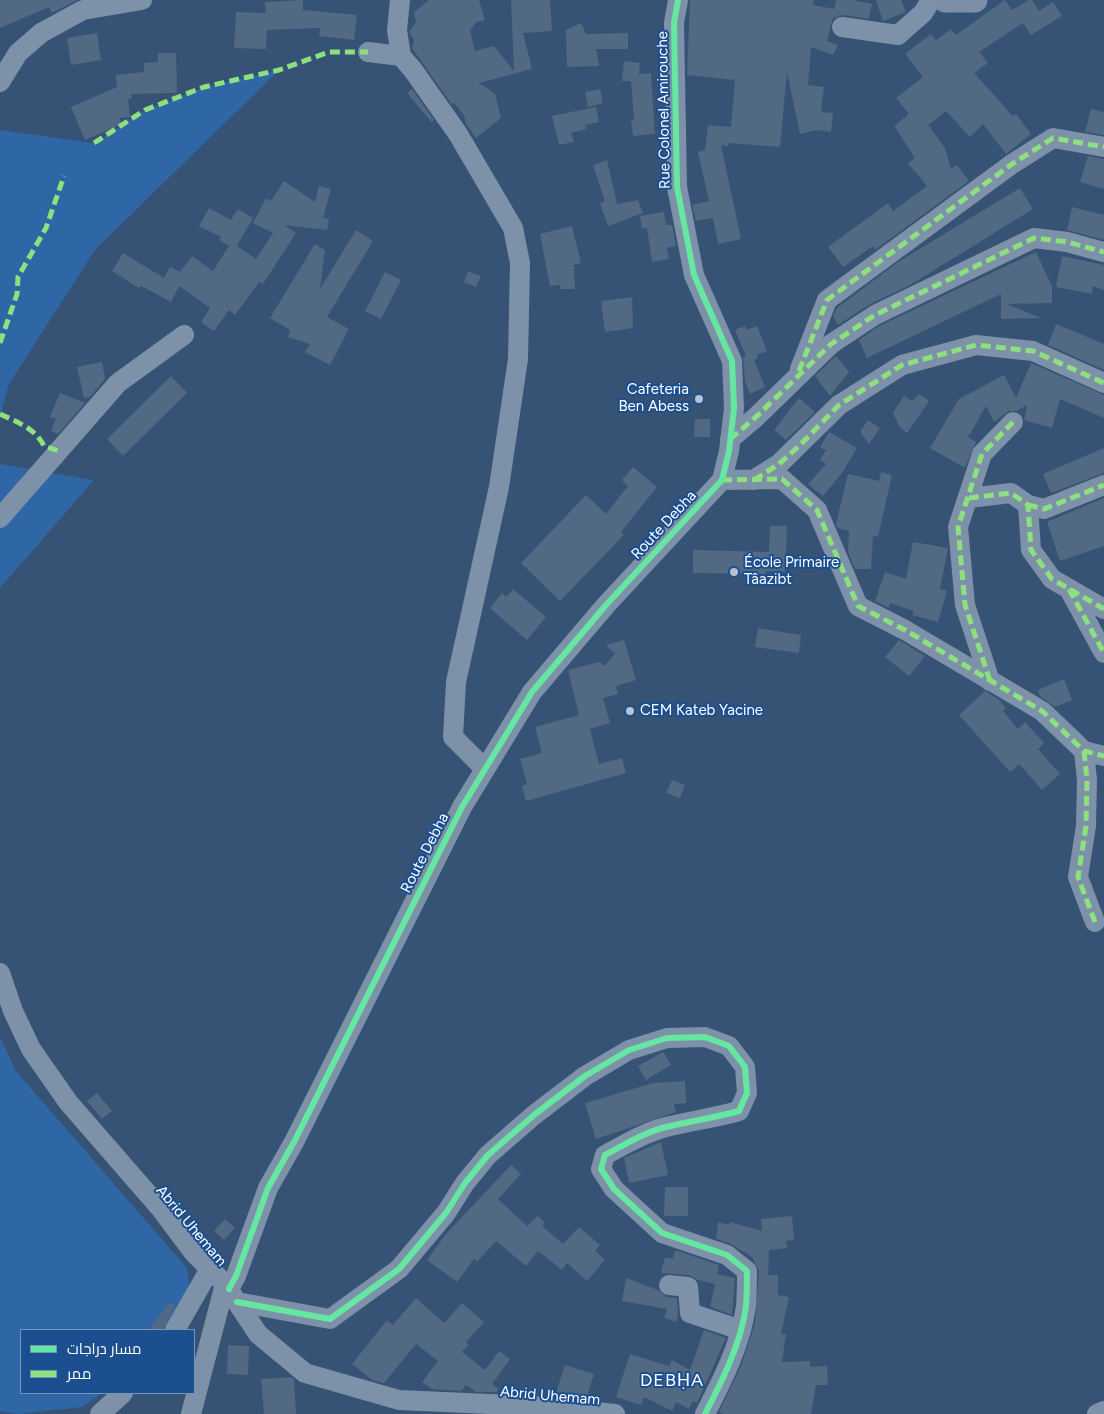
<!DOCTYPE html>
<meta charset="utf-8">
<style>
body{margin:0}
#map{position:relative;width:1104px;height:1414px;overflow:hidden;background:#365274;font-family:Figtree,Cairo,sans-serif}
canvas{display:block}
.legend{position:absolute;left:20px;top:1329px;width:175px;height:65px;box-sizing:border-box;background:#1b4f8f;border:1px solid #7695bc;margin:0;padding:6px 9px;list-style:none;font-size:15px;color:#fff}
.legend li{display:flex;align-items:center;gap:10px;height:25px}
.legend b{width:25px;border:1px solid #7695bc}
</style>
<div id="map">
<canvas width="1104" height="1414"></canvas>
<ul class="legend">
<li><b style="height:6px;background:#66e7a1"></b>مسار دراجات</li>
<li><b style="height:6px;background:#8de07e"></b>ممر</li>
</ul>
</div>
<script>
const c = document.querySelector('canvas').getContext('2d');
c.lineJoin = 'round';
function fillPath(path, color) { c.fillStyle = color; c.fill(path, 'evenodd'); }
function strokePath(path, color, width, dash) { c.strokeStyle = color; c.lineWidth = width; c.lineCap = dash ? 'butt' : 'round'; c.setLineDash(dash || []); c.stroke(path); }
function drawText(font, color, halo, rows, align = 'center') {
  c.font = font + ' Figtree,sans-serif'; c.lineWidth = 4; c.setLineDash([]); c.textBaseline = 'middle'; c.strokeStyle = halo; c.fillStyle = color; for (const [text, x, y, turn = 0] of rows) {
    c.save(); c.translate(x, y); c.rotate((+turn || 0) * Math.PI / 180); c.textAlign = isNaN(turn) ? turn : align; if (halo) c.strokeText(text, 0, 0); c.fillText(text, 0, 0); c.restore();
  }
}
fillPath(new Path2D(`
 M279,70L95,250L9,384L0,417V130L94,143L145,110L204,87Z
 M0,464L94,480L0,588Z
 M0,1037L16,1071L187,1268L190,1292L163,1330H21V1393H102L82,1407L18,1414L0,1411Z`), '#2f66a5');
fillPath(new Path2D(`
 M0,0H77L52,13L49,7L0,28Z
 M303,0V10L357,15L354,40L319,36L320,28L267,30L266,49L234,48L236,12L266,13L265,2Z
 M429,0H479L485,20L476,22L470,31L475,51L494,46L514,71L511,0H550L552,31L523,33L532,69L479,83L495,94L501,118L476,138L466,124L464,115L454,103L452,105L412,48L414,40L409,32L416,22L414,12Z
 M690,0H814L813,5L834,9L836,0H853L872,4L869,19L844,15L833,18L827,41L838,45L833,55L811,47L808,85L824,87L821,112L833,113L831,132L817,130L800,134L787,72L780,147L728,143V146L721,145L741,239L718,244L713,218L696,221L692,205L709,201L698,152L705,150L708,125L731,127L735,80L687,75Z
 M876,0H901L906,12L883,21Z
 M1005,0L1012,10L1029,0H1032L1039,11L1053,2L1062,16L1031,35L1023,23L979,52L988,63L974,73L1013,116L1016,114L1031,134L1006,154L983,124L970,137L946,111L928,125L945,148L951,169L957,165L969,181L875,250L873,246L843,267L828,247L888,203L893,211L927,186L908,163L915,158L894,126L909,114L896,98L923,77L905,54L931,34L936,40L951,29L956,35Z
 M581,23L586,34L628,33V49H596L599,66L567,67L566,30Z
 M97,33L101,60L71,65L67,38Z
 M158,53H176L177,93L131,94L132,99H128L130,117L119,118L122,124L85,140L71,107L117,87L116,75L144,72V63L158,62Z
 M624,61L640,63L639,74L651,73L655,134L633,136L631,120H634L631,81H622Z
 M412,89L434,120L431,122L407,93Z
 M600,89L603,103L588,107L585,92Z
 M596,107L599,122L585,125L586,129L571,133L574,142L559,145L552,116Z
 M1091,109L1104,112V135L1085,132Z
 M1088,156L1104,159V189L1080,182Z
 M607,160L617,204L638,200L643,213L608,226L600,203L605,201L593,165Z
 M284,181L315,202L319,186L331,189L323,218L329,219L327,230L284,225L296,233L263,284L259,282L235,315L229,310L214,331L201,322L210,308L179,286L171,302L141,286L139,288L112,271L123,253L164,278L170,267L180,272L192,256L213,271L229,246L219,240L221,237L199,226L209,208L231,220L238,209L253,218L237,246L256,259L273,233L253,223L266,198L271,201Z
 M1020,188L1033,209L910,285L870,304L838,325L833,316L837,308L898,262Z
 M1072,207L1104,215V240L1067,230Z
 M664,212L666,225H672L676,246L667,248L669,259L652,262L647,228L642,229L640,216Z
 M572,226L581,263L574,265L575,289H560V285L550,286L540,234Z
 M356,230L373,241L327,317L349,329L330,365L305,352L310,344L288,337L290,330L270,318L315,244L325,250L320,289Z
 M1036,252L1052,287V303L1007,304L1041,318L1001,319V294L867,358L859,340L879,326Z
 M1062,256L1104,265V290L1093,286L1092,294L1056,287Z
 M468,271L481,276L476,287L464,282Z
 M385,272L401,280L381,319L365,311Z
 M632,297L633,328L605,332L601,301Z
 M1056,324L1104,344V370L1048,345Z
 M745,326L747,330L757,326L767,351L757,355L758,358L754,360L765,387L750,394L745,382L743,357L746,356L735,330Z
 M836,356L849,372L830,396L815,376Z
 M102,362L105,379L90,397L84,398L77,367Z
 M1031,363L1104,395V418L1060,399L1052,428L1024,420L1027,405L1016,411H1009L994,422L986,406L968,437L976,442L965,468L930,448L959,399L1004,375L1016,398Z
 M171,376L187,393L123,456L107,439Z
 M60,393L85,403L58,434L51,431L56,419L50,417Z
 M919,394L929,401L907,433L900,428L893,413L904,396L912,401Z
 M799,398L815,412L786,440L774,430Z
 M695,419H710V437H694Z
 M868,420L880,428L869,444L860,432Z
 M829,432L857,448L842,473L823,496L808,484L826,464L820,460L826,450L820,447Z
 M1104,448V473L1051,493L1043,474Z
 M633,467L657,487L621,532L624,535L560,601L521,563L586,495L606,514L628,486L622,480Z
 M881,472L892,475L878,537L873,536L871,569H855L848,552L849,531L838,528L836,524L848,474L879,481Z
 M1104,498V546L1060,561L1047,522Z
 M770,526H787L785,572L766,571V574L693,573V550L769,552Z
 M913,542L948,548L940,589L947,591L938,622L912,615L914,611L890,603L889,608L875,601L885,572L906,579Z
 M513,589L546,617L527,640L490,608L502,593L506,597Z
 M758,628L801,635L799,653L755,647Z
 M624,640L636,680L616,686L618,694L603,698L610,723L590,729L599,764L622,758L626,773L526,801L522,786L527,784L520,759L542,753L535,727L579,715L568,670L599,662L604,666L615,654L606,645Z
 M899,640L925,656L909,676L885,657Z
 M1064,679L1072,700L1055,707L1040,696L1038,690Z
 M985,691L998,699L1006,708L1003,711L1018,729L1025,722L1044,743L1038,749L1060,774L1042,790L1019,764L1010,772L959,715Z
 M672,780L685,785L680,798L666,793Z
 M663,1052L671,1065L646,1080L638,1066Z
 M685,1081L686,1103L674,1104L676,1112L596,1139L585,1103L653,1083Z
 M97,1093L112,1111L102,1119L87,1101Z
 M661,1142L668,1175L629,1183L624,1158Z
 M511,1165L521,1174L498,1199L527,1226L538,1216L545,1223L542,1226L563,1244L579,1227L600,1245L595,1251L605,1260L587,1281L567,1263L562,1270L538,1251L526,1266L496,1241L477,1262L474,1259L457,1282L427,1260L446,1234Z
 M665,1187H688V1216H664Z
 M792,1216L794,1240L786,1241L787,1248L769,1250L768,1275H778V1295L789,1297L781,1334H786L782,1362L810,1361V1367L827,1366L828,1385H816L811,1414H724L719,1412L741,1366L755,1323L759,1271L752,1257L731,1244L716,1239L718,1222L729,1225L730,1222L762,1231L761,1219Z
 M225,1219L235,1228L224,1240L214,1231Z
 M675,1250L719,1265L717,1274L735,1278L732,1315L710,1307L715,1284L698,1280L689,1275L661,1273L665,1257L673,1259Z
 M626,1278L658,1290L667,1297L677,1298L678,1315L676,1322L664,1318L667,1309L622,1301Z
 M416,1298L444,1323L462,1303L484,1322L466,1342L469,1344L462,1352L485,1370L499,1351L510,1359L492,1384L499,1389L496,1392H476L466,1385L461,1391L432,1389L422,1382L438,1361L416,1344L384,1383L372,1380L352,1364L387,1320L393,1325Z
 M170,1302L175,1306L163,1330H149Z
 M704,1330L726,1338L697,1403L693,1401L689,1409L676,1402L672,1411L644,1397L641,1405L616,1397L630,1354L669,1366L672,1360L690,1370Z
 M228,1345L249,1346L248,1375L227,1374Z
 M565,1365L594,1374L586,1399L555,1396Z
 M291,1377L294,1379L296,1414H264L261,1379Z`), '#526984');
strokePath(new Path2D(`
 M400,0L397,30L401,56
 M842,27L898,35L923,13L931,0
 M368,52L401,56L413,70L458,134L513,228L520,263L518,359L499,487L456,682L453,737L485,769
 M0,82L18,53L41,33L83,10L142,0
 M800,369L827,300L1012,164L1053,138L1104,147
 M730,439L756,417L831,344L875,315L1034,238L1067,242L1104,252
 M722,480L782,479L817,510L858,606L905,630L1042,711L1084,751L1104,756
 M753,480L779,464L839,405L902,365L976,345L1033,351L1104,383
 M969,498L1011,493L1028,505L1031,550L1052,579L1104,609
 M1028,505L1044,509L1104,485
 M0,518L118,383L184,335
 M1069,589L1104,653
 M990,681L965,605L958,527L982,454L1013,422
 M1084,751L1087,780L1086,826L1078,877L1095,922
 M0,973L13,1011L31,1049L68,1102L161,1209L194,1253L225,1284L258,1334L305,1373L399,1400L534,1406L615,1414
 M669,1285L688,1287L690,1313L741,1330
 M229,1289L236,1276L268,1188L294,1142L462,807L532,692L606,605L722,480L729,451L734,408L732,361L694,275L677,187L674,23L678,0
 M237,1302L330,1319L399,1269L446,1213L465,1183L488,1155L534,1115L585,1076L629,1050L667,1038L705,1037L729,1046L745,1067L747,1093L739,1111C714,1118 690,1121 666,1127C645,1132 624,1145 605,1155L601,1169L614,1189L662,1233L727,1255L747,1271C747,1283 747,1295 746,1306C741,1344 722,1381 705,1414
 M175,1330L210,1269
 M100,1414L123,1393
 M191,1414L225,1284
 M1097,1414L1104,1411`), '#7d92a8', 20);
strokePath(new Path2D(`
 M945,0H975`), '#7d8ea7', 25);
strokePath(new Path2D(`
 M94,143L145,110L204,87L279,70L329,52H368
 M0,343L17,294L18,277L46,228L64,176
 M799,371L827,300L1012,164L1053,138L1104,147
 M0,414C17,422 35,428 44,446L59,451
 M730,439L756,417L831,344L875,315L1034,238L1067,242L1104,252
 M722,480L782,479L817,510L858,606L905,630L1042,711L1084,751L1104,756
 M754,480L779,464L799,446L839,405L902,365L976,345L1033,351L1104,383
 M969,498L1011,493L1028,505L1031,550L1052,579L1104,609
 M1028,505L1044,509L1104,485
 M1069,589L1104,653
 M990,681L965,605L958,527L982,454L1013,422
 M1084,751L1087,780L1086,826L1078,877L1095,922`), '#8de07e', 5, [10, 5]);
strokePath(new Path2D(`
 M229,1289L236,1276L268,1188L294,1142L462,807L532,692L606,605L722,480L729,451L734,408L732,361L694,275L677,187L674,23L678,0
 M237,1302L330,1319L399,1269L446,1213L465,1183L488,1155L534,1115L585,1076L629,1050L667,1038L705,1037L729,1046L745,1067L747,1093L739,1111C714,1118 690,1121 666,1127C645,1132 624,1145 605,1155L601,1169L614,1189L662,1233L727,1255L747,1271C747,1283 747,1295 746,1306C741,1344 722,1381 705,1414`), '#66e7a1', 6);
for (const [x, y, r, color] of [
 [699,399,5,"#b9c2ce"],
 [734,572,5,"#b9c2ce"],
 [630,711,5,"#b9c2ce"]
]) { const dot = new Path2D(); dot.arc(x, y, r, 0, 2 * Math.PI); c.fillStyle = color; c.fill(dot); strokePath(dot, '#1b4f8f', 2); }
drawText('15px', '#fff', '#1b4f8f', [
 ["Rue Colonel Amirouche",664,110,-91],
 ["Route Debha",664,525,-47],
 ["Route Debha",425,853,-63],
 ["Abrid Uhemam",191,1226,50],
 ["Abrid Uhemam",550,1396,5]
]);
drawText('15px', '#fff', '#1b4f8f', [
 ["Cafeteria",689,390,"right"],
 ["Ben Abess",689,407,"right"],
 ["École Primaire",744,563],
 ["Tâazibt",744,580],
 ["CEM Kateb Yacine",640,711]
], 'left');
c.letterSpacing = '1px';
drawText('18px', '#fff', '#1b4f8f', [
 ["DEBḤA",672,1381]
]);
c.letterSpacing = '0px';
</script>
